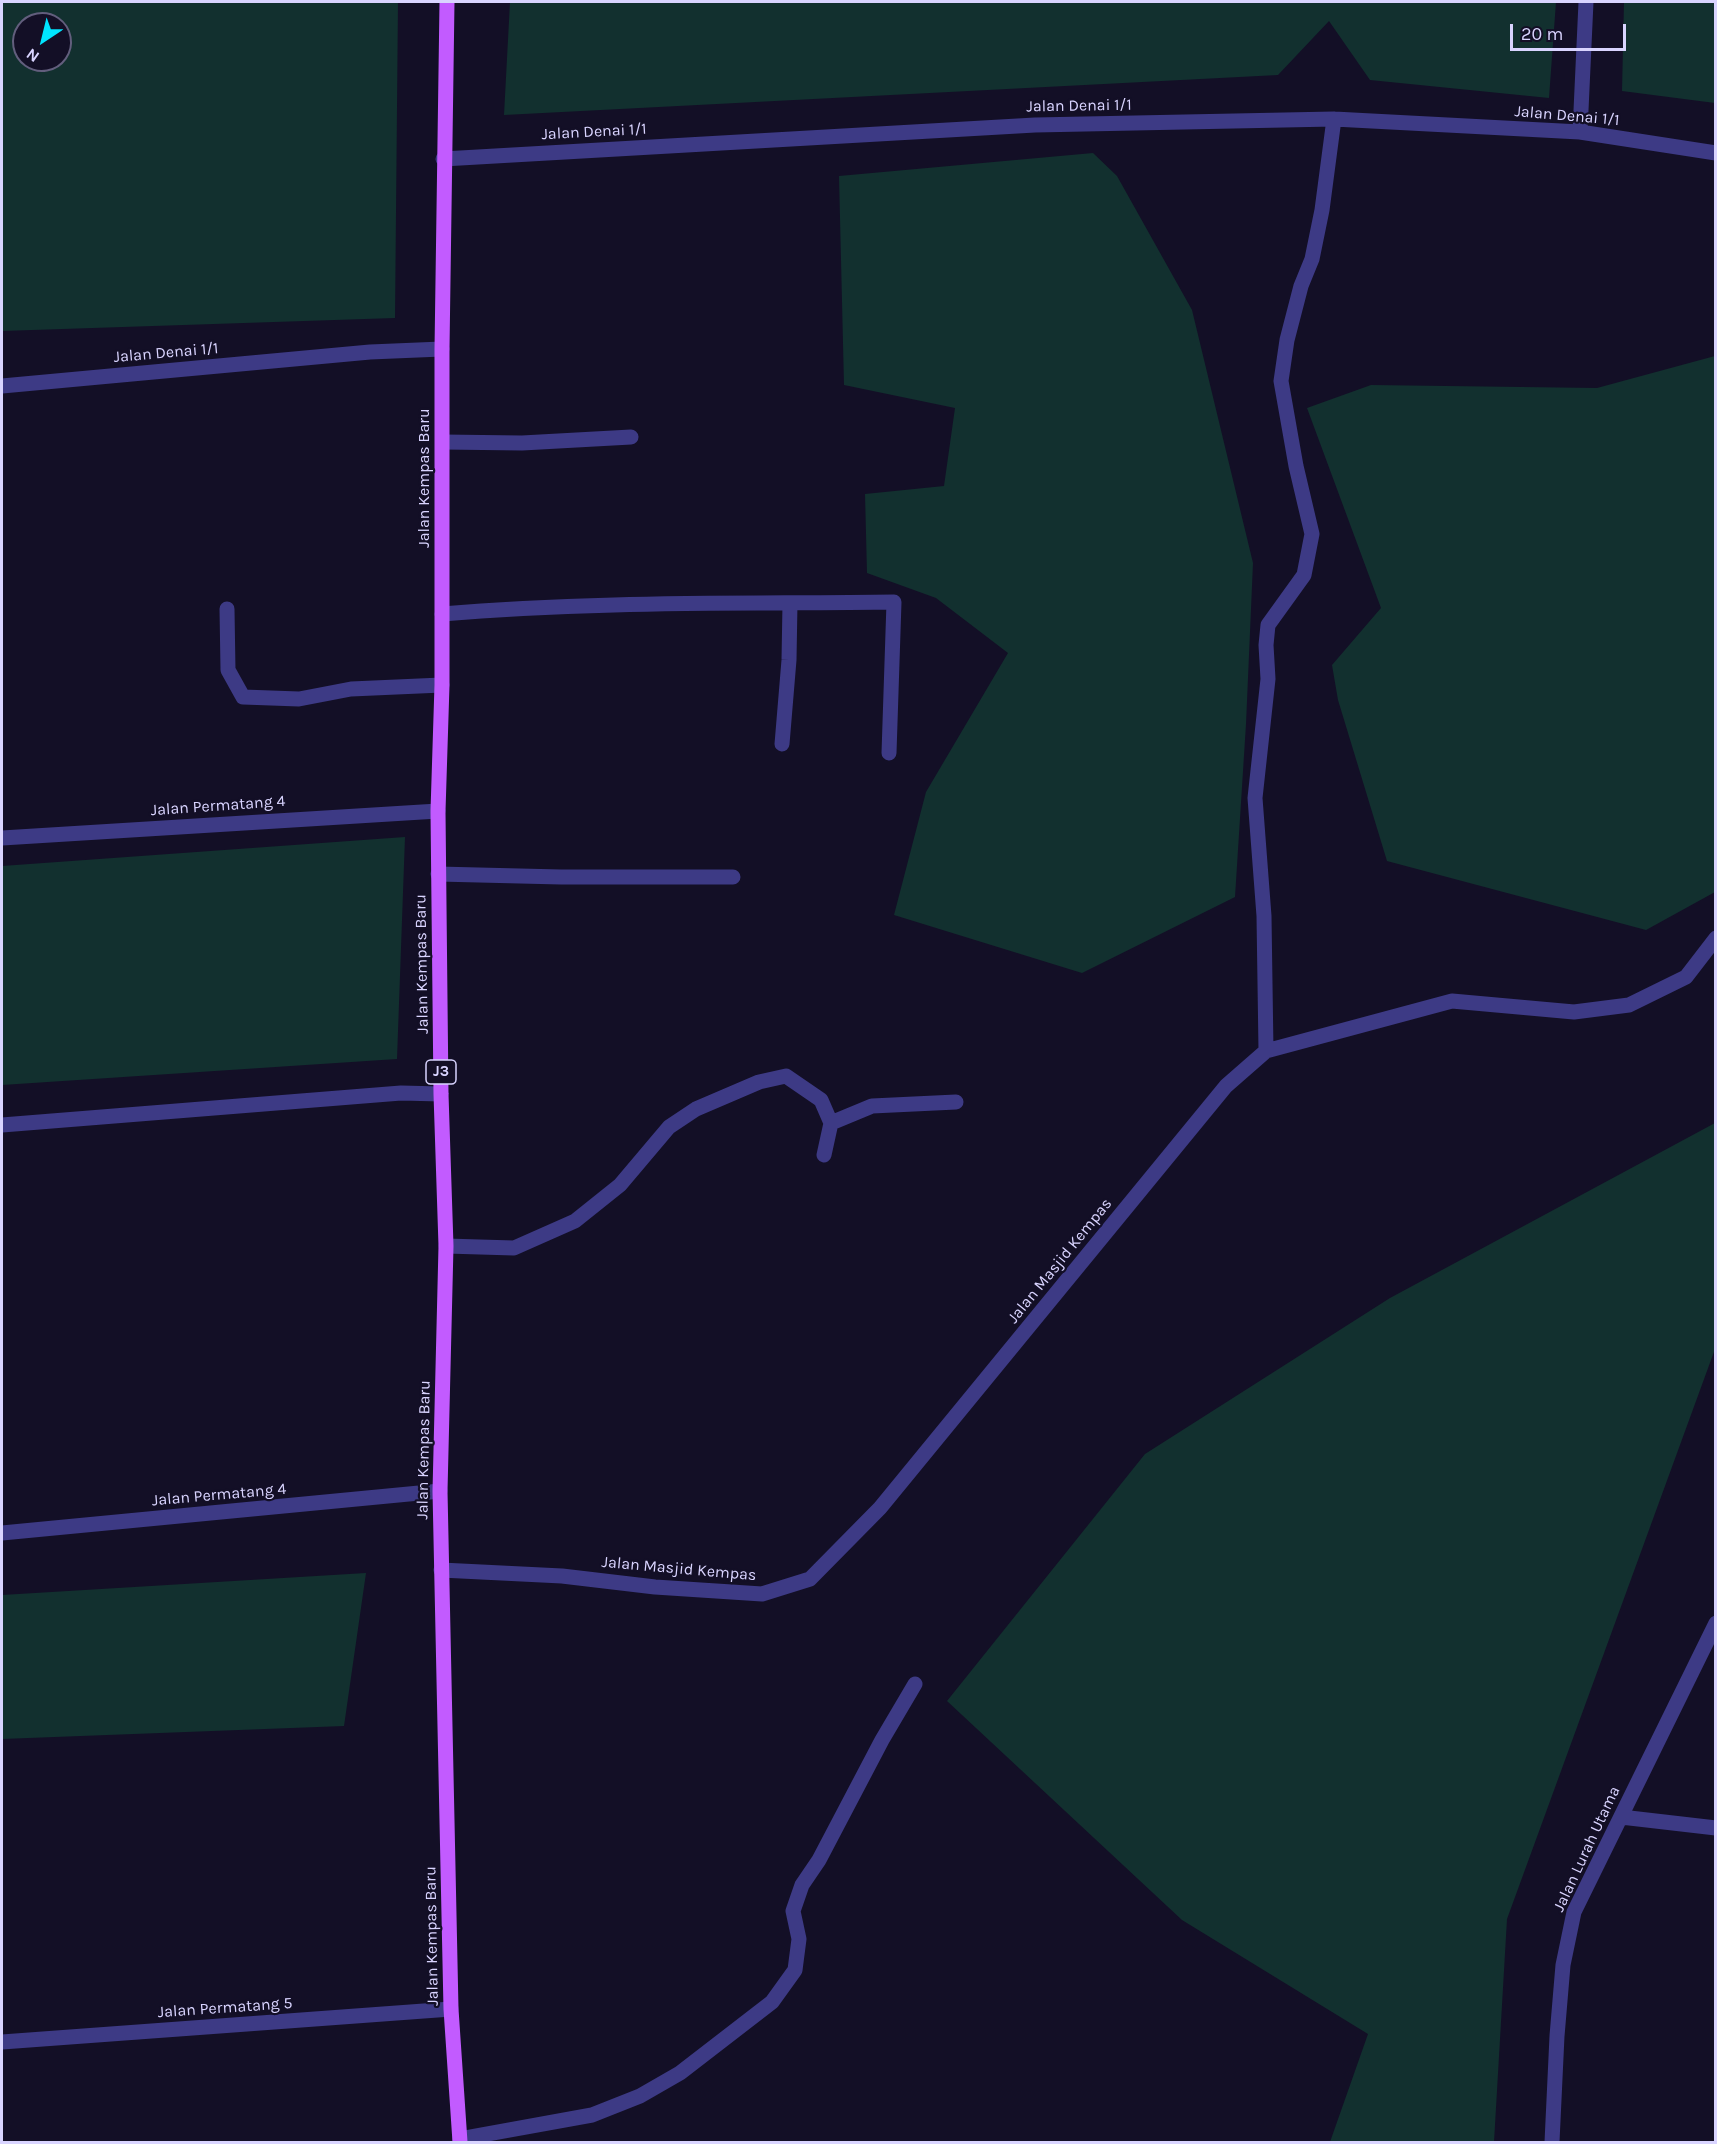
<!DOCTYPE html>
<style>
body{margin:0}
#map{position:relative;width:1717px;height:2144px;overflow:hidden;background:#130f26;font-family:Karla,sans-serif}
canvas{display:block}
.frame{position:absolute;inset:0;border:3px solid #d9d4ff;pointer-events:none}
.north{position:absolute;left:12px;top:12px;width:60px;height:60px;box-sizing:border-box;background:#130f26;border:2px solid #625e7d;border-radius:50%;rotate:215deg;font-size:16px;font-weight:700;line-height:24px;text-align:center;color:#d9d4ff}
.north::after{content:'';display:block;margin:auto;width:21px;height:27px;background:#00e5ff;clip-path:polygon(50% 0,100% 100%,50% 72%,0 100%)}
.scale{position:absolute;left:1510px;top:24px;width:116px;height:27px;box-sizing:border-box;border:3px solid #d9d4ff;border-top:0;padding-left:8px;font-size:18px;line-height:21px;white-space:nowrap;color:#d9d4ff;-webkit-text-stroke:4px #130f26;paint-order:stroke}
</style>
<div id="map">
<canvas width="1717" height="2144"></canvas>
<div class="frame"></div>
<div class="north">N</div>
<div class="scale">20 m</div>
</div>
<script>
const c = document.querySelector('canvas').getContext('2d');
c.lineJoin = 'round';
function fillPath(path, color) { c.fillStyle = color; c.fill(path, 'evenodd'); }
function strokePath(path, color, width, dash) { c.strokeStyle = color; c.lineWidth = width; c.lineCap = dash ? 'butt' : 'round'; c.setLineDash(dash || []); c.stroke(path); }
function drawText(font, color, halo, rows, align = 'center') {
  c.font = font + ' Karla,sans-serif'; c.lineWidth = 4.5; c.setLineDash([]); c.textBaseline = 'middle'; c.strokeStyle = halo; c.fillStyle = color; for (const [text, x, y, turn = 0] of rows) {
    c.save(); c.translate(x, y); c.rotate((+turn || 0) * Math.PI / 180); c.textAlign = isNaN(turn) ? turn : align; if (halo) c.strokeText(text, 0, 0); c.fillText(text, 0, 0); c.restore();
  }
}
fillPath(new Path2D(`
 M2,2H398L395,318L2,331ZM24,24H60V60H24Z
 M510,2H1556L1549,98L1370,80L1329,21L1278,75L504,115Z
 M1624,2H1715V103L1622,91Z
 M1093,153L1117,176L1192,310L1253,563L1246,724L1235,897L1082,973L894,915L926,792L1008,653L936,598L867,573L865,494L944,486L955,408L844,385L839,176Z
 M1715,356V892L1646,930L1387,861L1338,700L1332,665L1381,608L1307,408L1371,385L1597,388Z
 M405,837L397,1059L2,1085V866Z
 M1715,1123V1349L1507,1919L1494,2142H1330L1368,2034L1182,1920L947,1701L1145,1454L1390,1298Z
 M366,1573L344,1726L2,1739V1595Z`), '#12302f');
strokePath(new Path2D(`
 M1580,132L1586,2
 M443,159L1035,125L1334,119L1580,132L1716,153
 M2,386L370,352L442,349
 M443,442L522,443L631,437
 M227,609L228,670L243,697L299,699L351,689L442,685
 M442,614C592,601 744,604 894,602L889,753
 M782,744L789,660L790,603
 M2,838L438,811
 M438,874L561,877H733
 M1266,1051L1264,916L1255,798L1268,679L1266,645L1268,625L1304,575L1312,534L1296,466L1281,381L1287,340L1301,286L1312,259L1322,210L1334,119
 M2,1125L401,1093L441,1094
 M824,1155L831,1123L872,1106L956,1102
 M446,1246L514,1248L575,1221L620,1185L669,1127L696,1109L759,1082L786,1076L821,1100L831,1123
 M2,1533L440,1491
 M441,1570L562,1576L655,1587L762,1594L810,1579L880,1508L1226,1086L1266,1051L1452,1001L1574,1012L1629,1005L1686,977L1716,938
 M1621,1817L1716,1828
 M2,2042L451,2009
 M460,2139L592,2115L640,2096L680,2073L772,2002L795,1970L799,1939L793,1911L802,1885L819,1860L882,1740L915,1684
 M1552,2142L1557,2036L1563,1965L1574,1912L1716,1623`), '#3d3a85', 15);
strokePath(new Path2D(`
 M447,2L442,349V685L438,811L441,1094L446,1246L440,1491L451,2009L460,2142`), '#c25bff', 15);
for (const [x, y, w] of [
 [441,1072,30]
]) { const box = new Path2D(); box.roundRect(x - w / 2, y - 12, w, 24, 4.5); c.fillStyle = '#130f26'; c.fill(box); strokePath(box, '#d9d4ff', 1.5); }
drawText('bold 15px', '#d9d4ff', null, [
 ["J3",441,1072]
]);
drawText('16px', '#d9d4ff', '#130f26', [
 ["Jalan Denai 1/1",1079,106,-1],
 ["Jalan Denai 1/1",1567,116,5],
 ["Jalan Denai 1/1",594,132,-3],
 ["Jalan Denai 1/1",166,353,-5],
 ["Jalan Kempas Baru",424,478,-90],
 ["Jalan Permatang 4",218,806,-4],
 ["Jalan Kempas Baru",422,964,-91],
 ["Jalan Masjid Kempas",1060,1261,-51],
 ["Jalan Kempas Baru",424,1450,-89],
 ["Jalan Permatang 4",219,1495,-5],
 ["Jalan Masjid Kempas",679,1569,5],
 ["Jalan Lurah Utama",1587,1849,-65],
 ["Jalan Kempas Baru",432,1936,-91],
 ["Jalan Permatang 5",225,2008,-4]
]);
</script>
